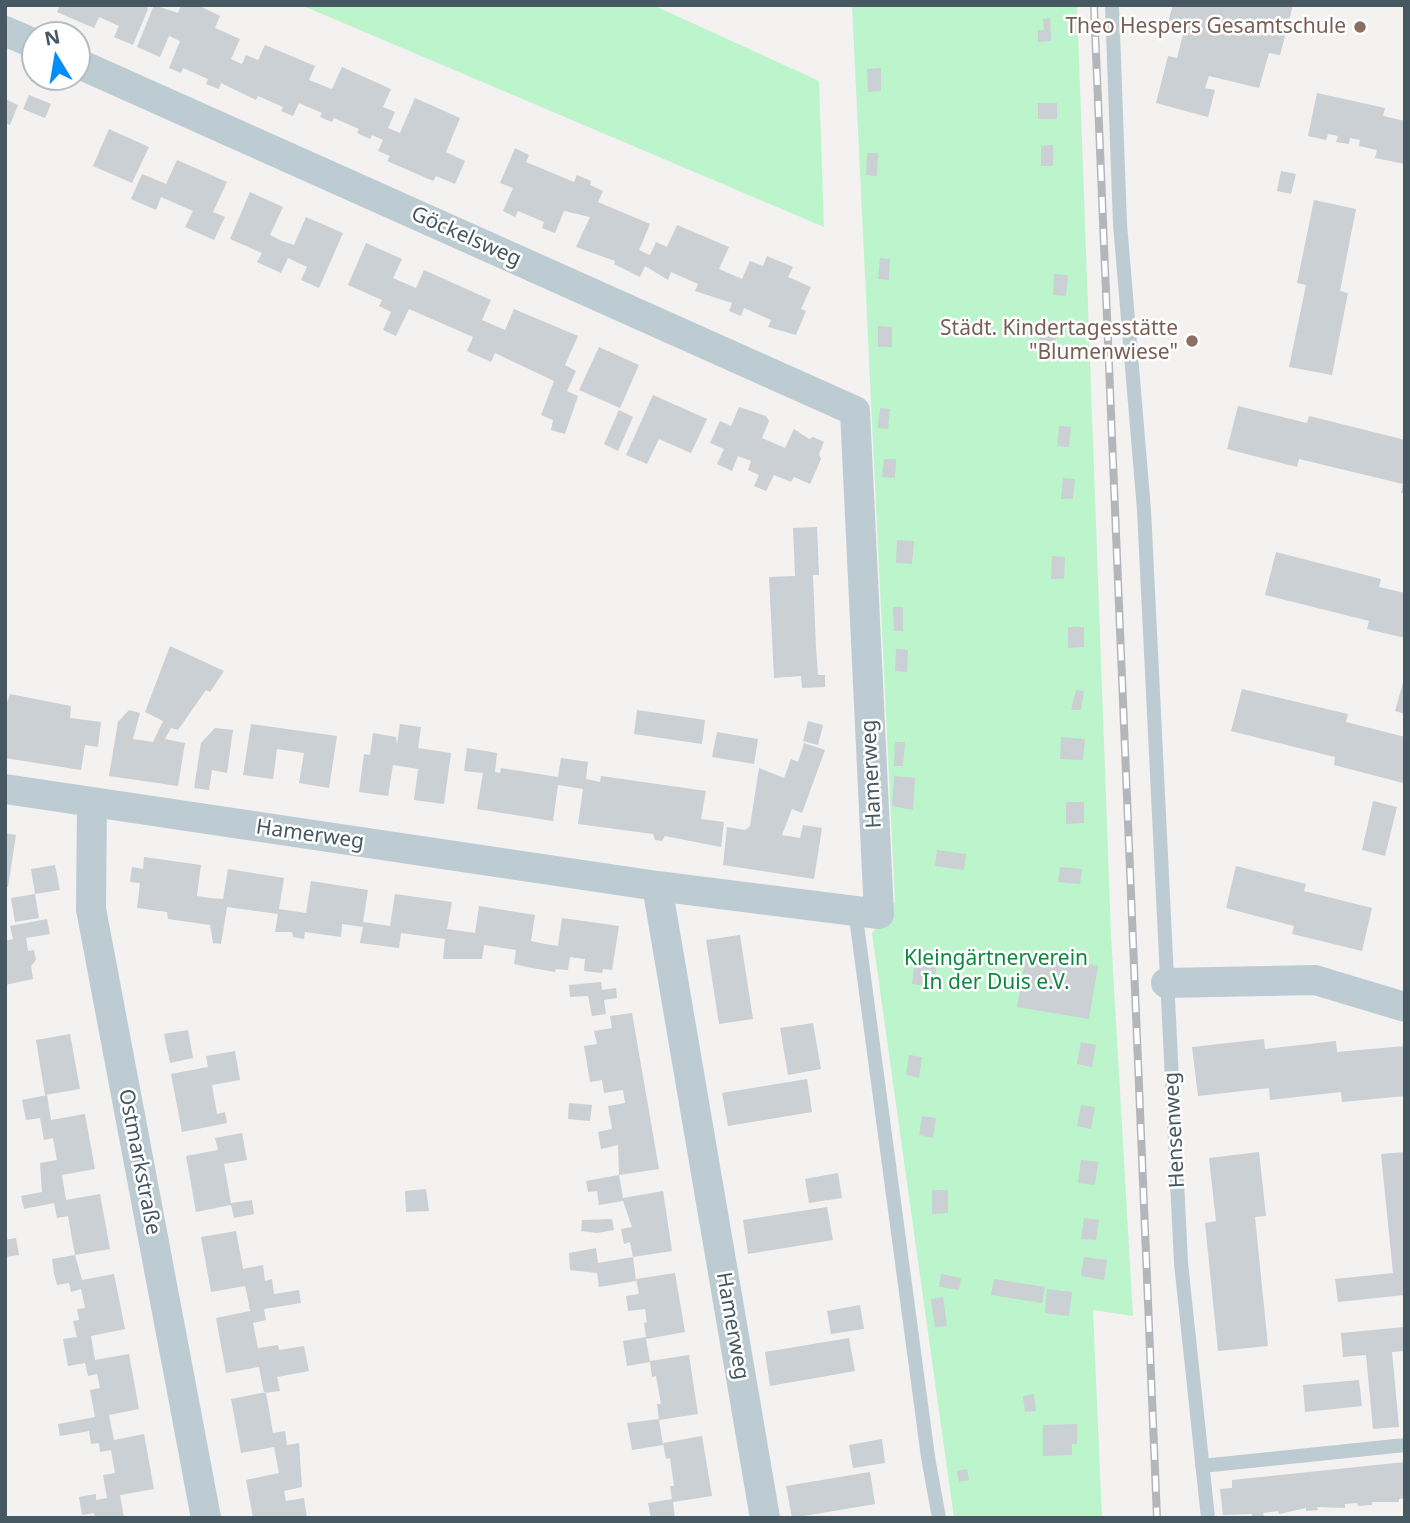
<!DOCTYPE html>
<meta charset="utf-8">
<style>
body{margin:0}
#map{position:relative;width:1410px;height:1523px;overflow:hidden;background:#f4f1f1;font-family:"Noto Sans",sans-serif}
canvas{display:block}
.frame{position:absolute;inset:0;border:7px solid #465861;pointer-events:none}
.north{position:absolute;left:21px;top:21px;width:70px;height:70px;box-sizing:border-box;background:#fff;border:2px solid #b5bcc0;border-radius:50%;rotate:349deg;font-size:19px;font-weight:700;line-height:28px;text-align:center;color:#465861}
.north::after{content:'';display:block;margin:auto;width:24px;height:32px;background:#038dfb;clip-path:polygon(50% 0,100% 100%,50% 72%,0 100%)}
</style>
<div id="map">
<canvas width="1410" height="1523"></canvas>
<div class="frame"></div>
<div class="north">N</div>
</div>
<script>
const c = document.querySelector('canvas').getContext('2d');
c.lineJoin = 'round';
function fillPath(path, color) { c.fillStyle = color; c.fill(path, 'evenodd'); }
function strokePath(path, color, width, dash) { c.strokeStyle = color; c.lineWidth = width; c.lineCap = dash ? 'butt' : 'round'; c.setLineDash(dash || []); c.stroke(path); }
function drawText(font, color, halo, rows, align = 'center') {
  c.font = font + ' "Noto Sans",sans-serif'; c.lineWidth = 5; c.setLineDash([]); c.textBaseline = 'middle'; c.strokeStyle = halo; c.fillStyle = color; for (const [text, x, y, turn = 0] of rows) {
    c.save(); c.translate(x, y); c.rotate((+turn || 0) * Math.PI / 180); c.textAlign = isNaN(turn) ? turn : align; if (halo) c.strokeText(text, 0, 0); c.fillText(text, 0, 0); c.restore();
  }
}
fillPath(new Path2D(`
 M301,5H653L819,81L824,227Z
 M852,5H1077L1111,935L1133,1316L1093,1310L1102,1518H954L872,933L895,902Z`), '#bcf5cb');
fillPath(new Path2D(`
 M60,5H146L148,9L133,45L114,37L119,26L99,17L94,28L57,12Z
 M154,5L178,13L181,5H198L220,16L215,28L240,39L231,59L242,64L246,55L258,60L265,45L315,66L309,80L332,89L342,67L391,89L383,107L395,112L388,128L400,133L415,98L460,118L446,152L465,161L455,184L436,176L433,181L387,161L390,156L378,151L383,140L372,135L370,139L357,133L359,129L334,118L332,122L320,117L322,113L299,103L293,116L281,111L283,107L258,96L256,100L221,83L219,89L206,84L208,79L183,68L181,73L169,68L180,41L169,36L160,57L137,47Z
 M1173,5H1293L1280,55L1269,53L1259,88L1209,76L1205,88L1215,90L1208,117L1156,103L1168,56L1177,58L1185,27L1168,22Z
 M1050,18L1051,41L1038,42V30H1044L1043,19Z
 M881,68V91L868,92L867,69Z
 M1317,93L1385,108L1383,116L1405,121V164L1375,158L1377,150L1359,146L1360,140L1350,138L1349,144L1336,142L1338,136L1328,134L1326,140L1308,136Z
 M29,95L51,104L45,118L23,109Z
 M5,99L18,105L10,125L5,123Z
 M1038,103H1057V119H1038Z
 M109,129L149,147L132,183L93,166Z
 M1053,145V166H1041V146Z
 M515,148L529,155L526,162L574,182L577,175L591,181L590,185L603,191L598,202L650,224L639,250L650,255L656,242L667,247L677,225L729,247L719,269L742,279L750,261L763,266L767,256L793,267L788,277L811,287L801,309L806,311L796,335L768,327L771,320L744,308L741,316L729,311L732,303L695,291L698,284L671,272L668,280L645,266L640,277L614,264L615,261L576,247L590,217L564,211L555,233L542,228L544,222L518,211L515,217L503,211L513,188L500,183Z
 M867,153H878L877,176L866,175Z
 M177,160L227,182L213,212L225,217L214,240L185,227L193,211L161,197L156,210L131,199L142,174L166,184Z
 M1281,171L1296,174L1291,194L1277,191Z
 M250,192L283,207L270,235L282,241L294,245L306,217L343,233L319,288L301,280L307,267L288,258L281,273L257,262L262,253L230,239Z
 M1314,200L1356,209L1340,291L1348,293L1332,375L1289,367L1306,285L1297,283Z
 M366,243L402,259L393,278L416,288L424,270L491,300L482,320L505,330L514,309L578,336L565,365L576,371L567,391L578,396L565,434L551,430L553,420L541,415L554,381L495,353L491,362L467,351L473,337L409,309L396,336L383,330L391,312L379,306L382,300L348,285Z
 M880,258L890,259L889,280L878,279Z
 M1054,274L1068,275L1066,296L1053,295Z
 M878,326L892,327V347H878Z
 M1039,335H1056L1055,359L1039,358Z
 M599,347L639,365L620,408L579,390Z
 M653,395L707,419L691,453L659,439L647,464L626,455Z
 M1238,406L1307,423L1309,416L1405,440V494L1401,493L1403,484L1299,459L1297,467L1227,449Z
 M739,407L766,416L769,421L762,438L785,448L794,429L809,439L813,437L824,442L819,454L821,459L810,484L794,477L791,482L774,475L766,491L754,486L759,475L748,470L751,461L738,456L732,471L717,464L724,449L710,443L720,421L731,426Z
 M880,408L890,409L888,429L878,428Z
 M619,410L633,417L618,451L604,444Z
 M1059,426L1071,427L1069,447L1057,446Z
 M884,459H896L895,478L882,477Z
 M1063,478L1075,479L1073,499H1061Z
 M817,527L819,575H813L816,648L818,675H825V687L802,688L801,676L774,678L769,577L795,576L793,528Z
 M897,540L914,541L912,564L896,563Z
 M1276,552L1381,579L1379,587L1405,593V638L1367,629L1369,621L1265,595Z
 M1052,556L1065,557L1064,579H1051Z
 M893,607H903V631H894Z
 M1068,627H1084V647L1068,648Z
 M170,646L224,671L210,692L206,690L178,730L171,728L165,739L185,743L178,786L109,776L118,722L129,710L140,713L133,739L153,742L163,721L145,712Z
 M896,649L908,650L907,672L895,671Z
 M1405,675V714L1395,711Z
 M1242,689L1348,714L1346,722L1405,737L1403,783L1334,765L1335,757L1231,731Z
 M1076,690L1084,691L1081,710H1071Z
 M10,694L71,706L70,718L101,722L98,747L85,745L81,770L5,758V708Z
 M637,710L705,720L702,744L634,734Z
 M808,721L823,725L818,745L803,741Z
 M251,724L337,736L329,788L299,783L304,753L277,749L273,779L243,775Z
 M400,724L421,727L418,748L451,753L444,804L414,800L418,769L393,765L388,796L359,792L364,754L370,755L373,733L396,737L397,745Z
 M215,728L233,730L227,773L212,770L209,790L194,788L201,743Z
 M717,732L758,739L754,764L712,757Z
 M1061,737L1085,739L1083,760L1060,759Z
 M895,742H905L903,766H894Z
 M804,743L825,750L802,813L792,809L782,835L800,838L803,825L822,828L814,879L723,865L727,827L745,830L750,826L759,768L784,778L791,759L798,762Z
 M467,748L497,753L495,772L500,773L501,768L558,777L561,758L588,762L586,779L600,782L601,776L706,791L701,819L724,822L721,847L665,836L662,841L655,840L653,834L578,824L583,789L558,785L553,821L477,809L483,773L464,771Z
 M894,776L915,778L913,810L892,806Z
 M1373,801L1397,807L1385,856L1362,850Z
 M1066,802H1084V823L1066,824Z
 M5,833L16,835L8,887L5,886Z
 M937,850L966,854L964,870L935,866Z
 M144,857L201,865L197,896L210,898L223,899L228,869L284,878L279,909L306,913L311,881L368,890L363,922L390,926L395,894L452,902L447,929L475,933L479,906L535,915L531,941L545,944L558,946L562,918L619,926L612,970L603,969L602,973L584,971L585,959L570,957L568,970L556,969L555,972L527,967L514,964L516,950L484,945L482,959H443L445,939L401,933L399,948L360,943L363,927L342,924L341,937L305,932L304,939L293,937L292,932H275L278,914L227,907L221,944L213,943L210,925L168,919L167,912L137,908L140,883L130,882L132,867L143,869Z
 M55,865L60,890L35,894L31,869Z
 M1236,866L1306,884L1304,891L1372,908L1362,951L1292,934L1294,926L1226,908Z
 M1060,867L1082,869L1080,884L1058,882Z
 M35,894L39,918L15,922L11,898Z
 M47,919L50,934L26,938L28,951L34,950L36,960L31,966L33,979L5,985V941L13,939L10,926Z
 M740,935L753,1019L719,1024L706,940Z
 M1026,954L1098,966L1089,1019L1017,1007Z
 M915,959L937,962L934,987L912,984Z
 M601,982L602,990L616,988L617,998L604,1000L606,1014L592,1016L588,996L570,997L569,985Z
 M632,1013L659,1169L619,1175L618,1145L601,1149L598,1132L612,1129L608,1106L625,1103L623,1090L604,1093L602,1080L590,1082L584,1046L597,1044L594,1031L612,1028L610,1016Z
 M813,1023L821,1069L788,1075L780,1028Z
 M188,1030L193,1058L170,1063L164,1034Z
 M70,1034L80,1089L45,1095L36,1040Z
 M1264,1039L1265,1049L1336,1041L1337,1052L1405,1046V1096L1342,1102L1341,1092L1270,1100L1269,1088L1198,1096L1192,1047Z
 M1081,1042L1096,1045L1092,1067L1077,1064Z
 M235,1051L240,1080L212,1085L217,1114L225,1112L227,1123L182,1132L171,1074L208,1067L206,1056Z
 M909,1055L922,1057L919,1078L906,1075Z
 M807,1079L812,1112L728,1126L722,1093Z
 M47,1095L51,1120L85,1114L95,1169L62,1175L66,1200L100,1194L110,1249L75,1255L82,1280L114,1274L125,1329L91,1336L95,1360L129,1354L139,1409L109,1415L114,1440L144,1434L154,1489L120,1495L124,1518H95L94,1513L82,1515L79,1497L96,1494V1500L107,1498L103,1475L115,1473L111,1450L100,1452L99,1443L91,1444L89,1431L60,1436L58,1424L95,1417L90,1390L100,1388L97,1374L88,1376L85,1363L68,1366L63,1339L77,1337L73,1321L79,1320L77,1309L85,1308L81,1289L71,1292L69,1283L57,1285L54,1273L52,1259L75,1255L68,1216L57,1218L54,1203L24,1209L21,1196L42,1192L40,1163L57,1160L53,1138L44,1140L40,1118L26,1120L22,1100Z
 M569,1103L592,1105L590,1121L568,1119Z
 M1081,1105L1095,1107L1091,1129L1077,1126Z
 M922,1116L936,1118L933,1138L919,1135Z
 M242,1133L247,1160L224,1164L231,1203L252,1200L254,1214L234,1218L231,1205L196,1212L186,1156L218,1150L215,1138Z
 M1259,1152L1266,1216L1255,1217L1268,1346L1218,1351L1205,1223L1216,1221L1209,1158Z
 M1405,1152V1295L1338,1302L1335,1279L1393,1273L1381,1154Z
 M1081,1160L1098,1162L1095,1185L1078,1183Z
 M838,1173L842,1198L809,1203L805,1179Z
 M619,1175L623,1198L663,1191L672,1251L633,1257L630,1242L624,1244L621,1229L632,1227L623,1201L599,1205L597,1191L588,1192L586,1181Z
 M426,1189L429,1211L406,1212L405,1191Z
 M932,1190H948V1213L932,1214Z
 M827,1207L833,1240L748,1254L743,1220Z
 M1084,1218L1099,1220L1096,1240L1081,1239Z
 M612,1219L614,1230L597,1233L581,1231L582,1220Z
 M236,1231L243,1269L263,1265L265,1281L272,1279L274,1294L299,1290L301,1303L264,1309L266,1320L253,1323L258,1348L278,1345L279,1350L304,1346L309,1371L277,1377L280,1391L264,1393L259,1367L226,1373L216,1318L250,1311L248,1299L245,1286L211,1292L201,1237Z
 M16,1238L19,1255L5,1257V1240Z
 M596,1248L598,1263L633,1257L636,1281L599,1287L597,1273L570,1270L569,1253Z
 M1084,1257L1107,1260L1104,1280L1081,1276Z
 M675,1273L685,1332L646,1339L650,1361L689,1355L698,1414L659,1420L663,1445L632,1450L627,1423L659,1419L657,1404H661L656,1376L652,1377L650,1362L627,1366L623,1341L646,1337L644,1323L647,1322L645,1309L628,1311L626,1296L639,1294L636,1279Z
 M941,1274L961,1278L959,1290L939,1287Z
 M994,1279L1045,1287L1042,1303L991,1295Z
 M1047,1289L1072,1292L1069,1316L1045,1313Z
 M943,1297L947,1326L935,1327L931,1299Z
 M860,1305L864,1329L831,1334L827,1311Z
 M1405,1327V1351L1392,1352L1399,1427L1373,1429L1366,1355L1343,1357L1341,1333Z
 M849,1338L855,1371L770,1386L765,1352Z
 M1359,1380L1362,1406L1305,1412L1303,1385Z
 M266,1392L273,1433L285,1431L287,1445L299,1443L302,1487L284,1491L286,1501L304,1498L307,1518H253L246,1480L279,1473L274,1447L241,1453L231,1399Z
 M1034,1394L1036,1411L1025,1412L1023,1396Z
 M1077,1424V1444H1072V1455L1043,1456V1425Z
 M702,1436L712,1496L673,1502L675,1518H651L648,1503L672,1499L670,1486H674L670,1458L666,1459L663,1443Z
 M882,1439L885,1463L853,1468L849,1445Z
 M1405,1462V1498L1399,1499V1502H1372V1505L1358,1506L1357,1503L1345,1504V1508L1317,1507L1318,1510L1306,1511V1508L1279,1514L1278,1511L1263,1513L1264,1516L1252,1517V1514L1223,1515L1220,1489L1232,1488V1480Z
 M967,1469L969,1480L959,1482L957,1471Z
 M870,1472L875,1504L792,1518L786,1486Z`), '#cad0d4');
strokePath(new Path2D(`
 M1112,5L1120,224L1144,510L1181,1263L1208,1518
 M855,910L928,1457L939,1518
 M1202,1466L1405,1445`), '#bdcbd2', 14);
strokePath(new Path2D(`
 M5,31L35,44
 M5,789L657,886L879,914L855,411L77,63
 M92,804L91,909L206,1518
 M657,886L765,1518
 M1166,983L1315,980L1405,1007`), '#bdcbd2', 30);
const rail = new Path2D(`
 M1094,5L1157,1518`);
strokePath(rail, '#b3b7bc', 8);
strokePath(rail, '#fff', 5, [16]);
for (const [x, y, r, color] of [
 [1360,27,7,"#8d6e63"],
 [1192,341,7,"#8d6e63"]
]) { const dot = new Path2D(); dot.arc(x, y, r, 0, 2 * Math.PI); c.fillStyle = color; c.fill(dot); strokePath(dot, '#fff', 2.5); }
drawText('21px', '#785e54', '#fff', [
 ["Theo Hespers Gesamtschule",1346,27],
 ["Städt. Kindertagesstätte",1178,329],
 ["\"Blumenwiese\"",1178,353]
], 'right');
drawText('21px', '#465861', '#fff', [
 ["Göckelsweg",466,237,24],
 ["Hamerweg",872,774,-93],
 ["Hamerweg",310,835,8],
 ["Hensenweg",1175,1130,-93],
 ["Ostmarkstraße",139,1162,79],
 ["Hamerweg",732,1326,80]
]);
drawText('21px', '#0c883c', '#fff', [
 ["Kleingärtnerverein",996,959],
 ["In der Duis e.V.",996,983]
]);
</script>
